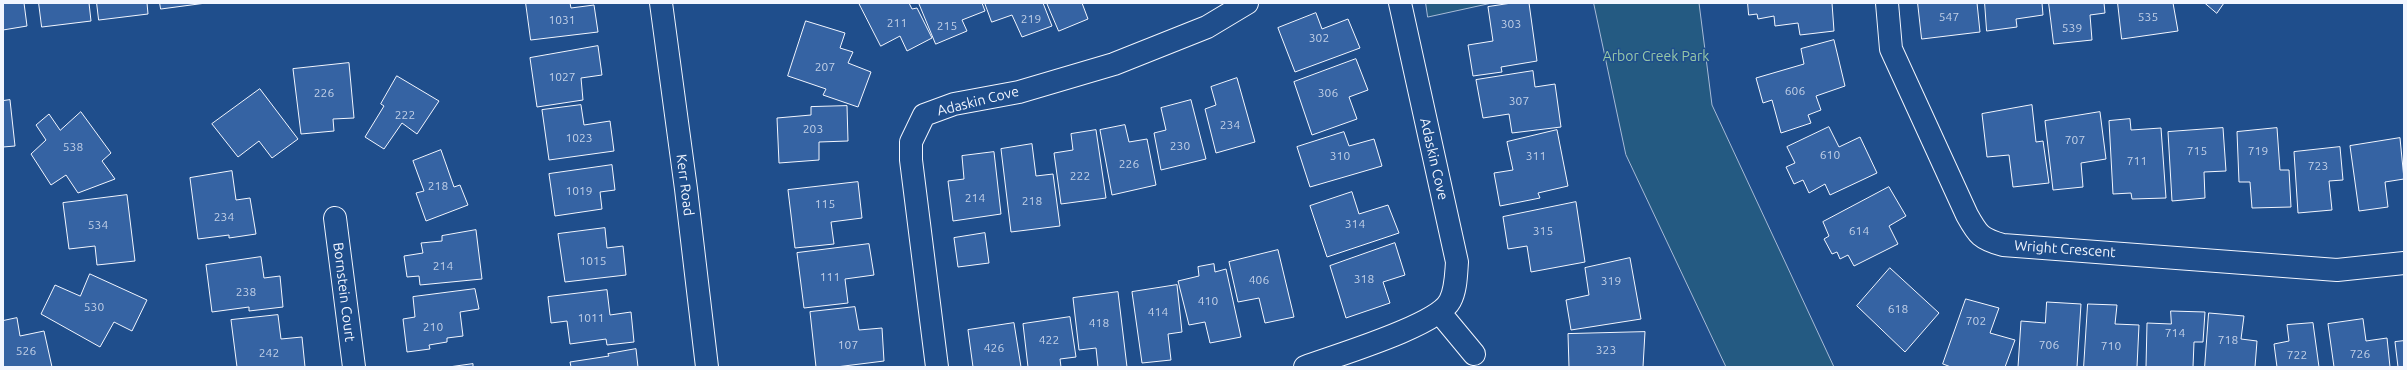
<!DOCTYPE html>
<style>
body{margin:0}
#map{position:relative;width:2407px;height:370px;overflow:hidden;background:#1f4e8c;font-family:Ubuntu,sans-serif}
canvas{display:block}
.frame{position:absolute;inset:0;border:4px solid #f2f6ff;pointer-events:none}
</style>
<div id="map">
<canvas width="2407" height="370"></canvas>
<div class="frame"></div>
</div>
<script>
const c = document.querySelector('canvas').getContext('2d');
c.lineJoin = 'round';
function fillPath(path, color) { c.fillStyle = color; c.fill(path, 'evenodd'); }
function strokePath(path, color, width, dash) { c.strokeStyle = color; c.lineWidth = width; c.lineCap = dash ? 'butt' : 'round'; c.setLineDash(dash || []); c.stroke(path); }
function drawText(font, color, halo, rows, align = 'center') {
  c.font = font + ' Ubuntu,sans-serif'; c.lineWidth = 3; c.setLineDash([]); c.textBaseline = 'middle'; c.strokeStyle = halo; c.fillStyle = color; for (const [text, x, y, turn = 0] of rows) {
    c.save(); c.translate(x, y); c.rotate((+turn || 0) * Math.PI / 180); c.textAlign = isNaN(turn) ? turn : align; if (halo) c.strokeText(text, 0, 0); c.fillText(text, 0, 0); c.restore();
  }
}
const green = new Path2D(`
 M1426,3H1492L1428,17Z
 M1594,3H1699L1712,105L1834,367H1726L1626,155Z`);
fillPath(green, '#245a82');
strokePath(green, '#a8bbd7', 1);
const building = new Path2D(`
 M3,3H24L27,26L3,30Z
 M39,3H89L91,21L42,27Z
 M97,3H147L148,14L99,20Z
 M160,3H206L161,9Z
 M526,3H570L571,8L594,5L598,32L531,40Z
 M859,3H909L912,9L917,8L932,38L907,51L900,36L881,46Z
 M919,3H982L985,11L962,20L967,31L936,44Z
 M985,3H1043L1052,26L1022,37L1012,15L992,22Z
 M1047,3H1082L1088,19L1059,31Z
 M1512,3H1529L1537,61L1501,67L1502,72L1473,76L1468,45L1493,41L1488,7Z
 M1748,3H1832L1834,31L1800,35L1798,23L1775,26L1774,16L1758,19L1757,14L1749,15Z
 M1918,3H1977L1980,32L1922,39Z
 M1985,3H2042L2043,15L2016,19L2017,27L1987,31Z
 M2049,3H2104L2105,13L2090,15L2092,40L2054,44Z
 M2118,3H2173L2178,31L2122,39Z
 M2205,3H2224L2217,13Z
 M1316,13L1322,29L1348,19L1360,48L1295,72L1278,28Z
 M806,21L845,33L840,48L853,52L848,63L871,72L858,107L823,95L826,89L788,76Z
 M1834,40L1845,86L1816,96L1821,110L1808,115L1811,123L1781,133L1772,100L1763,103L1756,78L1804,64L1801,49Z
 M598,46L602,75L581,78L583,100L537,107L530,58Z
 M1356,59L1368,90L1349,97L1357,119L1312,135L1294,82Z
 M349,63L354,118L333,119L334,131L301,134L293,69Z
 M1533,71L1535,87L1555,84L1561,127L1512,133L1509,114L1483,118L1476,80Z
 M397,76L439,101L417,134L402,123L384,149L365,137L384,106L381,104Z
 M1237,78L1255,142L1216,153L1205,109L1216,105L1211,87Z
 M260,89L298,139L272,158L259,141L238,157L212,124Z
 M10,100L15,146L3,147V101Z
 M1191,100L1206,159L1161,170L1154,133L1166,130L1161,108Z
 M581,105L584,125L610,121L614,151L549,160L542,110Z
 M2032,105L2036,142L2043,141L2049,183L2013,187L2009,155L1987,157L1982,114Z
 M847,106L848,141L819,142V160L779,163L777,118L811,115V107Z
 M81,112L111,153L102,161L115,179L78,193L66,175L51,185L31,154L46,140L36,125L49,114L60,130Z
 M2100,112L2106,159L2081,163L2083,187L2053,190L2045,121Z
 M2130,119L2131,130L2161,128L2166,198L2132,199L2131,193L2113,194L2109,121Z
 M1125,125L1129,142L1147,139L1156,185L1112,195L1100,130Z
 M1829,127L1839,147L1860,137L1877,173L1830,195L1825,184L1809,193L1803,180L1794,184L1786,167L1795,163L1787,147Z
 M2223,128L2226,171L2204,172L2205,198L2172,201L2168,132Z
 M2277,128L2280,170H2289L2291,207L2252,208L2250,182H2239L2237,132Z
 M1096,130L1106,198L1061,204L1054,153L1073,150L1071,134Z
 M1557,130L1568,186L1538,193L1540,198L1500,206L1494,173L1513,170L1507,142Z
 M1344,132L1349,146L1374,139L1382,166L1310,187L1297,147Z
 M2400,138L2404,179L2385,182L2388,207L2359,211L2350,146Z
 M1032,144L1036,176L1053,174L1060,226L1011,232L1001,149Z
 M2340,147L2343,180L2329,181L2332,210L2298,213L2294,152Z
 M441,150L454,187L460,185L468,205L426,221L416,193L424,191L413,161Z
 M994,152L1001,214L953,221L948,181L964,179L962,156Z
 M612,165L615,190L600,192L602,209L555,216L549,174Z
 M232,171L236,200L250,198L256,234L229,238V235L198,239L190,178Z
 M858,182L862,218L831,222L834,244L795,248L788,190Z
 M1889,187L1906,216L1889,226L1898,244L1854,266L1848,255L1840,259L1837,252L1832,254L1824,239L1829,236L1823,222Z
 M1352,192L1359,214L1388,205L1399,233L1327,257L1310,206Z
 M127,195L135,261L97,265L95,246L69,249L63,203Z
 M1576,202L1585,262L1531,272L1527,246L1508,249L1503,217Z
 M605,228L607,248L623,246L626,275L565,282L558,234Z
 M476,230L482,279L420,285L419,276L407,277L404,256L423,253L421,243L442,241V236Z
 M985,233L989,263L958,267L954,238Z
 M1395,243L1405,275L1383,282L1390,303L1346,318L1330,266Z
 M869,244L874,275L845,279L848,303L804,308L797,253Z
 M1278,250L1294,317L1265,323L1259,298L1238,302L1229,262Z
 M261,257L264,278L280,276L283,307L249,311V307L212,312L206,265Z
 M1630,258L1641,319L1571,330L1566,300L1589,295L1585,268Z
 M1214,264L1215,272L1226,269L1241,337L1210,343L1205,322L1189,325L1178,281L1199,276L1198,267Z
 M1890,268L1939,313L1905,352L1857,306Z
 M90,274L147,300L132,331L114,322L100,347L41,314L55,285L80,296Z
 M1177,285L1182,332L1168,334L1171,360L1142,363L1132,292Z
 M475,289L479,309L460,312L463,336L447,338V342L429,345L430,349L407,352L403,319L415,317L413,297Z
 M607,290L610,315L631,312L634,342L607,345L606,339L570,344L567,321L551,323L548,297Z
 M1118,292L1127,367H1098L1096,348L1079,350L1073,298Z
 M1966,299L1999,308L1990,333L2015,340L2005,367H1951L1943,364Z
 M2047,302L2081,304L2077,367H2018L2021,321L2045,323Z
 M2088,304L2117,305L2115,324L2139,325L2137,367H2084Z
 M855,307L859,330L882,328L884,361L836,367H816L810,312Z
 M2171,311L2205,312L2203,342H2194L2193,367H2146L2147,323L2171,324Z
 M2209,313L2244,316L2241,339L2257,341L2255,367H2205Z
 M278,315L281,339L302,337L305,367H237L231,320Z
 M1070,317L1076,357L1060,359L1061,367H1028L1023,324Z
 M17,318L20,336L44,331L52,367H3V321Z
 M2363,319L2366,341L2387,338L2390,367H2334L2328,324Z
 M1014,323L1021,367H973L968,330Z
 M2313,323L2319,367H2277L2274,344L2289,341L2287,325Z
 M1645,332L1643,367H1569L1568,334Z
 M2404,341V367H2398L2395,342Z
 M636,349L638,367H571L570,362L609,356L608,354Z
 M473,364V367H449Z`);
fillPath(building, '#3563a3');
strokePath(building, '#f2f6ff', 1);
const minor = new Path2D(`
 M661,3L686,189L707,367
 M1887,3L1891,49L1967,215C1978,235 1981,239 2003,245L2337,270L2404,263
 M335,218L354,367
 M1440,313L1474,354
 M937,367L911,160V142L924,115L954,104L1019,92L1114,64L1207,27L1247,3
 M1305,367C1334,356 1437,326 1450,301C1456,290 1456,275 1457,262L1400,3`);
strokePath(minor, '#f2f6ff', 24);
strokePath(minor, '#1f4e8c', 22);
drawText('12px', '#c3d1e8', null, [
 ["547",1949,17],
 ["535",2148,17],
 ["219",1031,19],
 ["1031",562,20],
 ["211",897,23],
 ["303",1511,24],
 ["215",947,26],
 ["539",2072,28],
 ["302",1319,38],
 ["207",825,67],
 ["1027",562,77],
 ["606",1795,91],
 ["226",324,93],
 ["306",1328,93],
 ["307",1519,101],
 ["222",405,115],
 ["234",1230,125],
 ["203",813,129],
 ["1023",579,138],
 ["707",2075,140],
 ["230",1180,146],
 ["538",73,147],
 ["715",2197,151],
 ["719",2258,151],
 ["610",1830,155],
 ["310",1340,156],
 ["311",1536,156],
 ["711",2137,161],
 ["226",1129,164],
 ["723",2318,166],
 ["222",1080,176],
 ["218",438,186],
 ["1019",579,191],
 ["214",975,198],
 ["218",1032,201],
 ["115",825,204],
 ["234",224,217],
 ["314",1355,224],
 ["534",98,225],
 ["315",1543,231],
 ["614",1859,231],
 ["1015",593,261],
 ["214",443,266],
 ["111",830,277],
 ["318",1364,279],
 ["406",1259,280],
 ["319",1611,281],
 ["238",246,292],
 ["410",1208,301],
 ["530",94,307],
 ["618",1898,309],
 ["414",1158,312],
 ["1011",591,318],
 ["702",1976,321],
 ["418",1099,323],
 ["210",433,327],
 ["714",2175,333],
 ["422",1049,340],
 ["718",2228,340],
 ["107",848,345],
 ["706",2049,345],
 ["710",2111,346],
 ["426",994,348],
 ["323",1606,350],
 ["526",26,351],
 ["242",269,353],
 ["726",2360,354],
 ["722",2297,355]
]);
drawText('14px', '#97c8a6', '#1f4e8c', [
 ["Arbor Creek Park",1656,56]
]);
drawText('14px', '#f2f6ff', '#1f4e8c', [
 ["Adaskin Cove",978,101,-14],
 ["Adaskin Cove",1434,159,77],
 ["Kerr Road",685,185,83],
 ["Wright Crescent",2065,249,4],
 ["Bornstein Court",344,292,83]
]);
</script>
